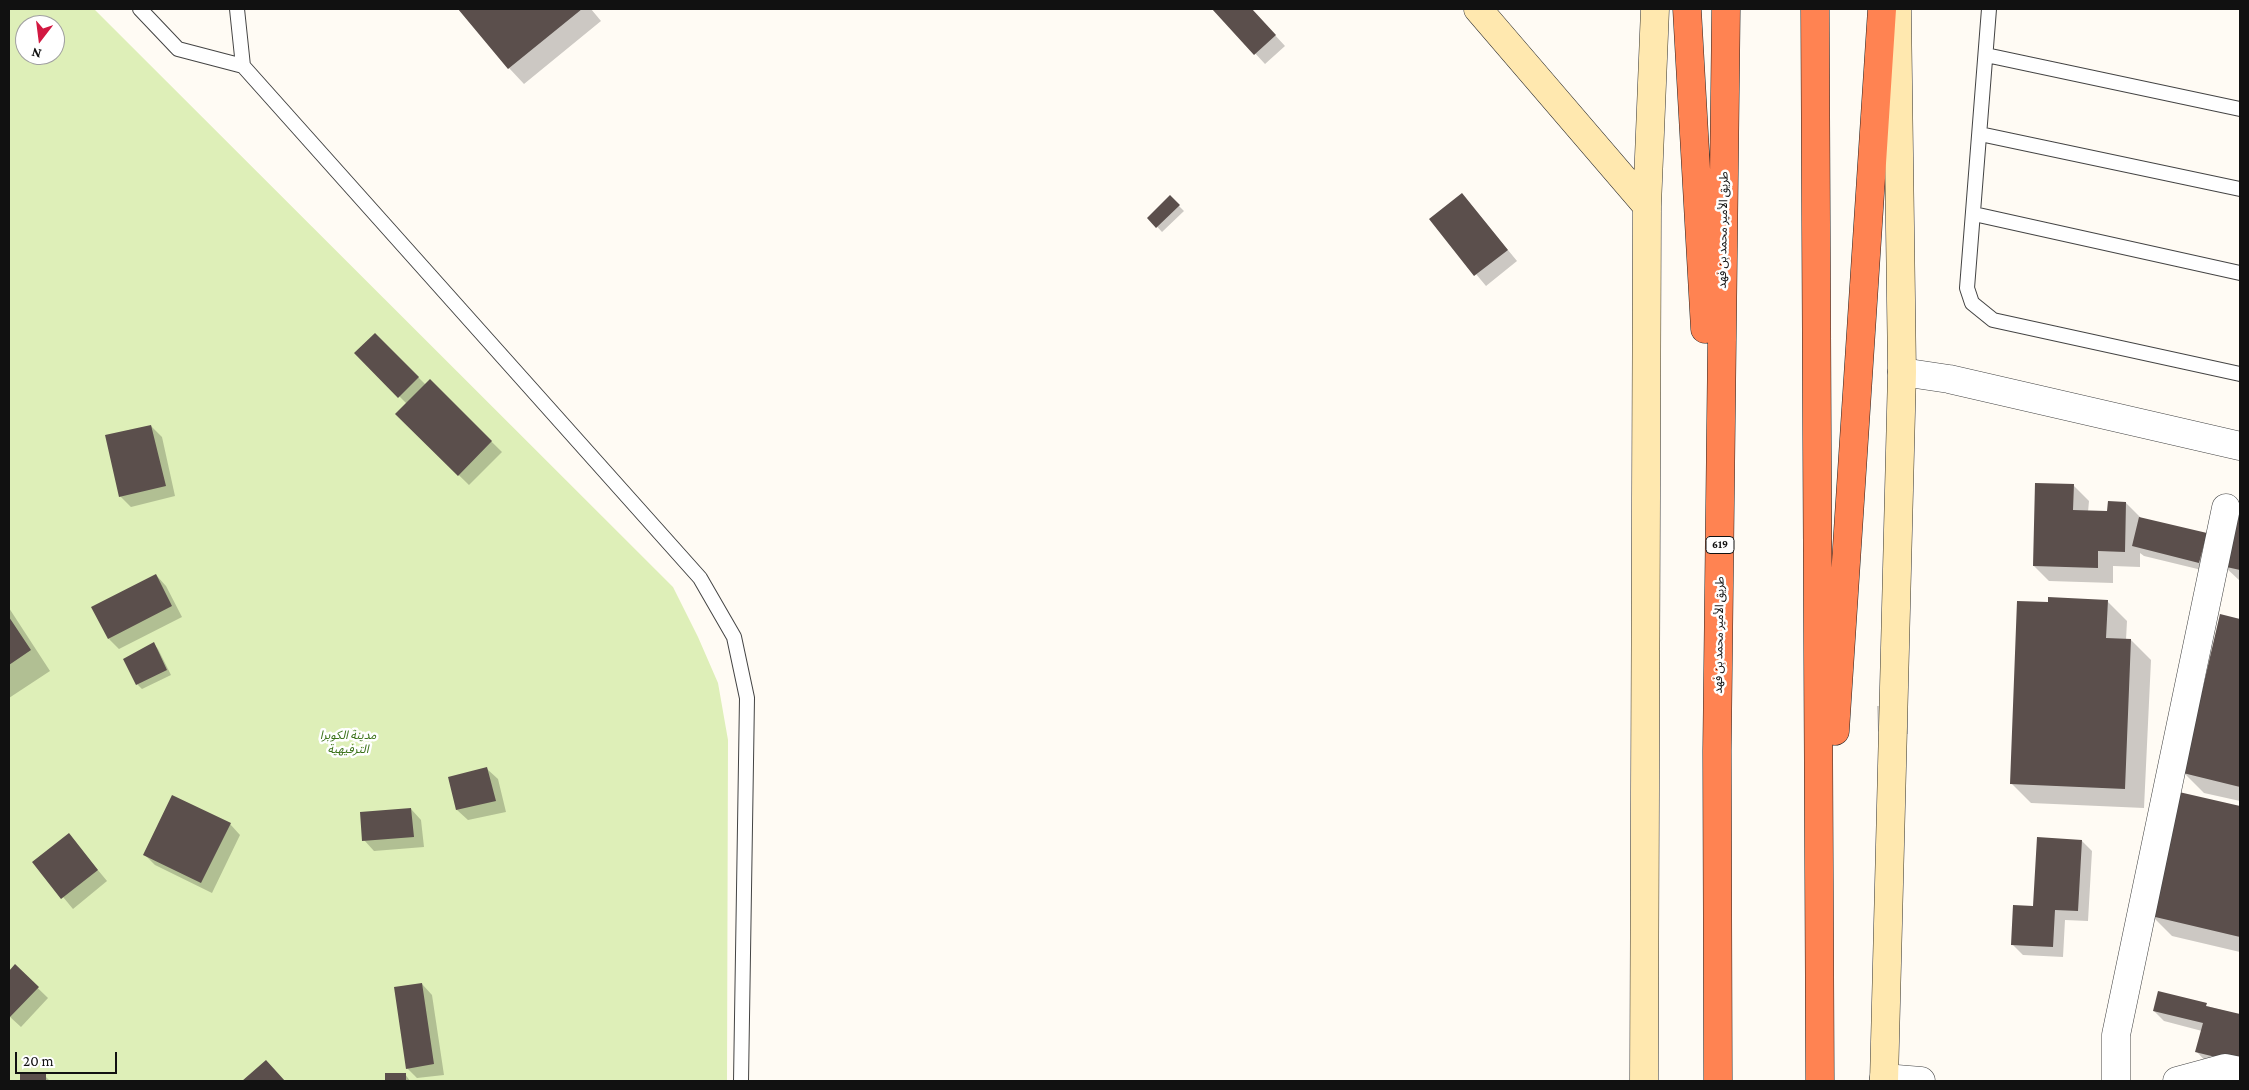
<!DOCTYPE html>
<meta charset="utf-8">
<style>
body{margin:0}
#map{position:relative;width:2249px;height:1090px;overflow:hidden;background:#fffbf4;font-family:"Crimson Pro",serif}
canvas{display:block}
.frame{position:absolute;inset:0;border:10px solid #111;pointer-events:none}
.north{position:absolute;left:15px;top:15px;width:50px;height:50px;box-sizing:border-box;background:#fff;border:1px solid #a0a0a0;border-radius:50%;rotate:195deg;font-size:14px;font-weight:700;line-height:20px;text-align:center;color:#111}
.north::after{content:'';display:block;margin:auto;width:18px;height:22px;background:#d21841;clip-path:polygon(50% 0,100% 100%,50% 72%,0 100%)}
.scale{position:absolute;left:15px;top:1052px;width:102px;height:22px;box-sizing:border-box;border:2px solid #111;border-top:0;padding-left:6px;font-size:15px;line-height:18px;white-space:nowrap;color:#111;-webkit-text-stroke:4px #fff;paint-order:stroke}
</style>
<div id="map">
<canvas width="2249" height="1090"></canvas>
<div class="frame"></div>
<div class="north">N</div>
<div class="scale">20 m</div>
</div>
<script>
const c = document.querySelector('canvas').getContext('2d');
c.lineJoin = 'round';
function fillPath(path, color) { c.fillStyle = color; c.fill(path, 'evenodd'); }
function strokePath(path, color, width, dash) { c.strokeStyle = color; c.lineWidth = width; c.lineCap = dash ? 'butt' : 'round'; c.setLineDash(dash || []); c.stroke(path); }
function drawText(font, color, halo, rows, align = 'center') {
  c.font = font + ' "Crimson Pro","Noto Sans Arabic",serif'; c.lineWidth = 5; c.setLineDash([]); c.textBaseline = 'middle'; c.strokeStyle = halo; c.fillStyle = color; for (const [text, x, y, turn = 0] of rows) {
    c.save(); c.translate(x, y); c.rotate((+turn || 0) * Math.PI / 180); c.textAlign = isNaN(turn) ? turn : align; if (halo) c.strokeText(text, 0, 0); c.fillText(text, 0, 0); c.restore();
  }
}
fillPath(new Path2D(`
 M9,9H94L673,587L698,637L718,683L728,740L727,1081H9ZM25,25H55V55H25Z`), '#deefb8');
fillPath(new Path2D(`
 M460,9H591L601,21L524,84L509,68Z
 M1214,9H1251L1285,46L1265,64Z
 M1462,194L1517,261L1486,286L1430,219Z
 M1170,197L1184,211L1162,232L1149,218Z
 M375,334L426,385L430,381L502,452L469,485L396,414L407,404L356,353Z
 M151,426L162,437L175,496L131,507L120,496Z
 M2073,485L2089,501L2088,512H2109L2126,503L2142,519L2206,534L2210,572L2144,556L2140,553V567L2113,566V583L2049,581L2034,566Z
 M2237,510H2240V581L2224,566Z
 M156,575L166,586L182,617L119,649L109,639Z
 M2107,601L2127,621L2126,640H2131L2151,660L2144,808L2031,803L2011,783Z
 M9,608L50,671L9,698Z
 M2221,615L2240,620V801L2204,793L2184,773Z
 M154,644L158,649L171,675L142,689L137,684Z
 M1902,705L1907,710L1908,734L1883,736L1878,731L1877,706Z
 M487,769L498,779L506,812L468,820L457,810L450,778Z
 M2180,794L2240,808V952L2172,936L2152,916Z
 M411,809L421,820L424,847L374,851L364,840Z
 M230,824L240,835L212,893L155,865L144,854Z
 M69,835L107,881L73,909L34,862Z
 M2082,841L2092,851L2088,921L2065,920L2063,957L2023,955L2012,944L2034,907Z
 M15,966L48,998L21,1027L9,1016V973Z
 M422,984L432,995L444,1075L417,1078L407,1068Z
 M2159,993L2240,1015V1071L2207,1063L2197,1052L2202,1031L2164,1021L2154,1011Z
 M405,1074L410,1081H387L386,1075Z
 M21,1075L45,1076L50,1081H21Z`), '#0003');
fillPath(new Path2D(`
 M458,9H582L508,69Z
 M1212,9H1252L1276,35L1254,55Z
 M1462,193L1508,250L1474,276L1429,219Z
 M1170,195L1180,205L1156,228L1147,218Z
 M375,333L419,377L398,398L354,353Z
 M430,379L492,441L458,476L395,414Z
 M151,425L166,486L119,497L105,435Z
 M2035,483L2074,484L2073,510L2107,511L2108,501L2126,502L2125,552L2098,551V568L2033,566Z
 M2236,508L2240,509V570L2222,566Z
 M2139,517L2207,533L2199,563L2132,546Z
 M156,574L172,606L108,639L91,607Z
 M2048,597L2108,600L2106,638L2131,639L2125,789L2010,784L2017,601L2048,602Z
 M2220,614L2240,619V787L2183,773Z
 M9,617L31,650L9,665Z
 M154,642L167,670L136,685L123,659Z
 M487,767L496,801L456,810L448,777Z
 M2179,792L2240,806V937L2151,916Z
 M172,795L231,823L201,883L143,855Z
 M411,808L414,837L362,841L360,812Z
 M69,833L98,870L61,899L32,862Z
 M2037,837L2082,840L2078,911L2055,910L2053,947L2011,945L2013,905L2033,906Z
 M15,964L39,987L9,1018V971Z
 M422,983L434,1064L406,1069L394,987Z
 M2158,991L2207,1003L2206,1006L2240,1014V1063L2195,1052L2203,1023L2153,1011Z
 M266,1060L285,1081H242Z
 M385,1073H406V1081H385Z
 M20,1074H46V1081H20Z`), '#5b4f4c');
const lane = new Path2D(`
 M140,9L178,49L243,66L700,578L734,637L747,698L741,1081
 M237,9L243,66
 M1989,9L1967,288L1972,303L1993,320L2240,374
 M1986,55L2240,109
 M1980,134L2240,189
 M1974,214L2240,273`);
const street = new Path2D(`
 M1902,372L1949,379L2240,446
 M1884,1078L1921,1081
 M2116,1081V1035L2226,508
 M2177,1081L2225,1068L2240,1071`);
const secondary = new Path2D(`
 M1478,9L1647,206
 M1644,1081L1647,206L1655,9
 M1884,1081L1902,372L1897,9`);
const highway = new Path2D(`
 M1687,9L1705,329
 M1815,9L1820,1081
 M1835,731L1882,9
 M1718,1081L1717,750L1726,9`);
strokePath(lane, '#444', 16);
strokePath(street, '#444', 29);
strokePath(secondary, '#333', 29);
strokePath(highway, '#222', 29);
strokePath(lane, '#fff', 14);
strokePath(street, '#fff', 28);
strokePath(secondary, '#ffe8af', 28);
strokePath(highway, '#ff8352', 28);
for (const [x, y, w] of [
 [1720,545,28]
]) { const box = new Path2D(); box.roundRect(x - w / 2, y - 8.5, w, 17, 4); c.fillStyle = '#fff'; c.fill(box); strokePath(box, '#111', 1); }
drawText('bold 11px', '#111', null, [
 ["619",1720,545]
]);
drawText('12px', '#111', '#fff', [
 ["طريق الأمير محمد بن فهد",1723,230,-89],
 ["طريق الأمير محمد بن فهد",1719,635,-89]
]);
drawText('italic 12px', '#3a7118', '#fff', [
 ["مدينة الكوبرا",348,735],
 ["الترفيهية",348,749]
]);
</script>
